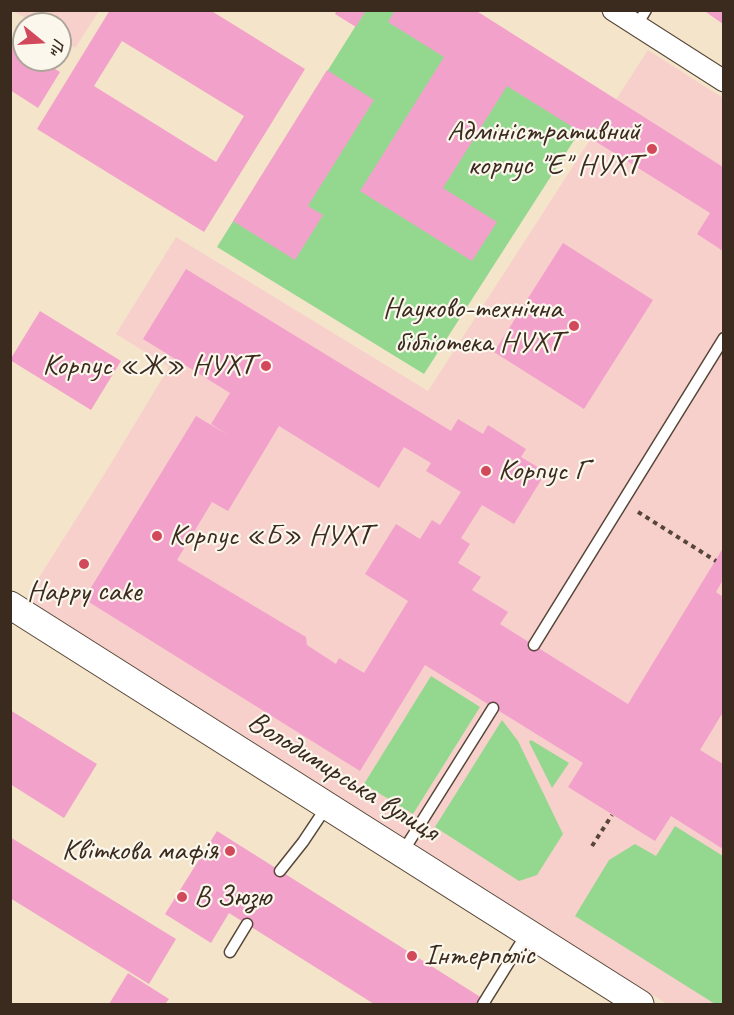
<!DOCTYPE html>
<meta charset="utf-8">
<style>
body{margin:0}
#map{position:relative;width:734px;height:1015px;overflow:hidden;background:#f4e4ca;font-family:Caveat,sans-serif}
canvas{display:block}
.frame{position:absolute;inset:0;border:12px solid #3b2a1e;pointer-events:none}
.north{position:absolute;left:12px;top:12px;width:60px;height:60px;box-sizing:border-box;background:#fbf7ec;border:2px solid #aea59a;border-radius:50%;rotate:108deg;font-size:16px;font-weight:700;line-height:24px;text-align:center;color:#3b2a1e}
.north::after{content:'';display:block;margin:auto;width:21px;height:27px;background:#d1495b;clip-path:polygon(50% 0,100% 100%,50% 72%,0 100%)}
</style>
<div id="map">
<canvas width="734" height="1015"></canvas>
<div class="frame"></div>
<div class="north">Пн</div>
</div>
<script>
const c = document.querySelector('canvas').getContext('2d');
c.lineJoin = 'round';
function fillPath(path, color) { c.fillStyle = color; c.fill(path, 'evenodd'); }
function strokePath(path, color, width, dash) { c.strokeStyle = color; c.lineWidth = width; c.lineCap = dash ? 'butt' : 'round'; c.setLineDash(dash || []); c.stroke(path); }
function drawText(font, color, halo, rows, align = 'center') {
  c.font = font + ' Caveat,sans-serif'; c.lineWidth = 4.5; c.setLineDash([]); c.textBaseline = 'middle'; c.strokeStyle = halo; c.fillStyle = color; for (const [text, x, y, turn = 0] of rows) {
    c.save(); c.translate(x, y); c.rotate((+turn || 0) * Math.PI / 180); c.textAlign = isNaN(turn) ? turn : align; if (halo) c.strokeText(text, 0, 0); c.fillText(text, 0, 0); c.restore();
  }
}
fillPath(new Path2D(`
 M13,11H99L75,48L60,39V24H36Z
 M648,50L723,98V1004H667L26,598L107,470L169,367L116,334L176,237L428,391Z`), '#f7d0cc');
fillPath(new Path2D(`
 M365,11H475L580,131L424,374L217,247Z
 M431,676L480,707L413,814L364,784Z
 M502,720L518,741L563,834L537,875L519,881L435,827Z
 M531,740L569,763L552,788L529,742Z
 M675,826L723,856V1004H715L575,916L609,860L635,844L656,856Z`), '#94d890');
fillPath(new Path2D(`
 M110,10H210L305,69L204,232L37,129ZM122,41L244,116L216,162L94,86Z
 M337,10H366L356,27L335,14Z
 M395,10H475L723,167V251L697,234L710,213L507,86L443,188L497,222L472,261L360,191L444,57L388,22Z
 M703,10H723V24Z
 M10,41L24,49V60H41L60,72L38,108L10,90Z
 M327,70L374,100L308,206L323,215L295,260L233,221Z
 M563,243L653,300L584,409L494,352Z
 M186,269L451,431L458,419L483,434L488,425L526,449L521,457L546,472L514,524L482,505L461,538L470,544L458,563L481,577L472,590L508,612L500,624L628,704L723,548V580L716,592L723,597V712L700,750L723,764V849L671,816L655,841L568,787L583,763L425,665L360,771L84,599L196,416L228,435L211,424L230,393L143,339ZM279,426L379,488L404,447L431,463L426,471L461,492L440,525L432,520L420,539L396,524L365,574L408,601L364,673L339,658L336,664L307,645L306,637L177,560L212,502L228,511Z
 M40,311L121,361L91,410L10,360Z
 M10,710L97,764L64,818L10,784Z
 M217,831L482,998L478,1004H374L229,913L211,943L165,914Z
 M10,837L176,939L149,984L10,898Z
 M128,973L169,999L165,1004H109Z`), '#f2a2ca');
const service = new Path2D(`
 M637,25L646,10
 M534,645L724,338
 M402,853L493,708
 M280,871L303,842L327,806
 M230,952L247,924
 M483,1004L527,933`);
const minor = new Path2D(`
 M613,10L724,81`);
const tertiary = new Path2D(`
 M10,605L640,1004`);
strokePath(service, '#574638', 13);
strokePath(minor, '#574638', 23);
strokePath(tertiary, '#574638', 29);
strokePath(new Path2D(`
 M26,10H28
 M638,512L716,561
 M592,846L612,815`), '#574638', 4, [4.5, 4.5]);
strokePath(service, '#fff', 10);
strokePath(minor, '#fff', 21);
strokePath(tertiary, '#fff', 27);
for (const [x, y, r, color] of [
 [652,149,6,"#d1495b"],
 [574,326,6,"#d1495b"],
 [266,366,6,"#d1495b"],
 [486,471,6,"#d1495b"],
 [157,536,6,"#d1495b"],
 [84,564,6,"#d1495b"],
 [230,851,6,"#d1495b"],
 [182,897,6,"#d1495b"],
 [412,956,6,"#d1495b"]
]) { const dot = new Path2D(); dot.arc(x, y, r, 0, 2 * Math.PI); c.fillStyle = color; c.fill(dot); strokePath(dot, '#fbf7ec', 2); }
drawText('30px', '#3b2a1e', '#fbf7ec', [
 ["Адміністративний",640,132],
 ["корпус \"Е\" НУХТ",640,166],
 ["Науково-технічна",562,309],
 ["бібліотека НУХТ",562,343],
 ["Корпус «Ж» НУХТ",254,366],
 ["Корпус Г",498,471,"left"],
 ["Корпус «Б» НУХТ",169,536,"left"],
 ["Happy cake",84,592,"center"],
 ["Квіткова мафія",218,851],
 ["В Зюзю",194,897,"left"],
 ["Інтерполіс",424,956,"left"]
], 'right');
drawText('30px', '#3b2a1e', '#fbf7ec', [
 ["Володимирська вулиця",343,777,32]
]);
</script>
